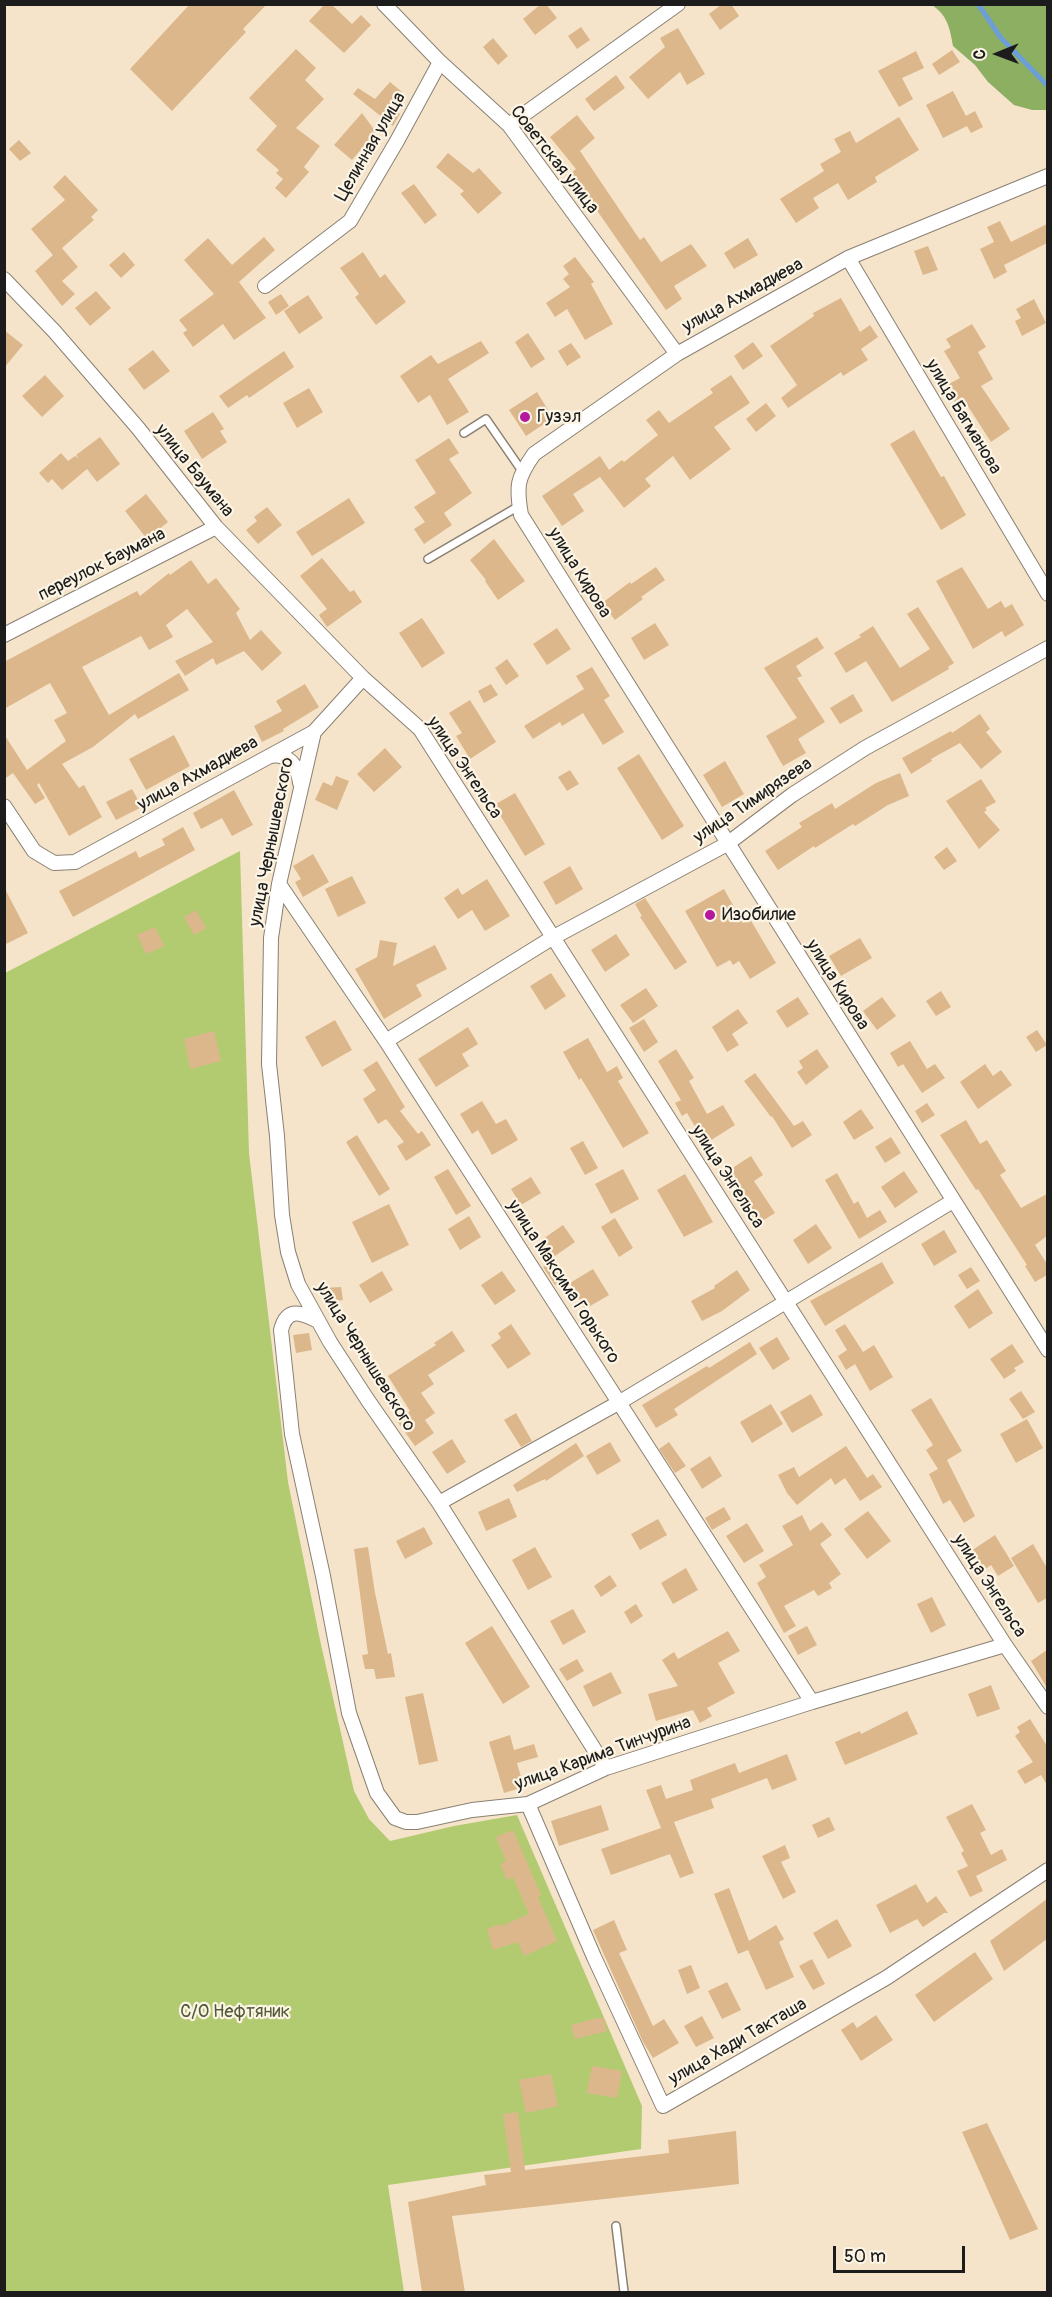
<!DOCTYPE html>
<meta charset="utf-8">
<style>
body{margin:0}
#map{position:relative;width:1052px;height:2297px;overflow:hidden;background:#f6e4ca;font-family:Pangolin,sans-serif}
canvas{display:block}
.frame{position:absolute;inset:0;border:6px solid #1c1c1c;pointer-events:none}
.north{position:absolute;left:968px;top:24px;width:60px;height:60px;-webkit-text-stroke:4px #fcf5e5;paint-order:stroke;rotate:269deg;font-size:16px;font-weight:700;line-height:24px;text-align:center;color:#1c1c1c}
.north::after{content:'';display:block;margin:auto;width:21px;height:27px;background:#1c1c1c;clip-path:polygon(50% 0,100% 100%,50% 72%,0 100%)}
.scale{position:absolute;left:833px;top:2246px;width:132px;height:27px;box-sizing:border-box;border:3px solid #1c1c1c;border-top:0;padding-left:8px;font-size:18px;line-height:21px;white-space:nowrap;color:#1c1c1c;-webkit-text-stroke:4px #fcf5e5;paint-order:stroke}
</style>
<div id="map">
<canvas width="1052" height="2297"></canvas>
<div class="frame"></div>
<div class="north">С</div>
<div class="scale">50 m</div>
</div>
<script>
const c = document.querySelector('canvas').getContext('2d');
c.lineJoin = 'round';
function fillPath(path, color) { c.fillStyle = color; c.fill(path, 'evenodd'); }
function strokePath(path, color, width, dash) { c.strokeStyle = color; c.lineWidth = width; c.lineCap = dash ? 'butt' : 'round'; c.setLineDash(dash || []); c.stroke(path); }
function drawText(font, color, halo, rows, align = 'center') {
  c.font = font + ' Pangolin,sans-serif'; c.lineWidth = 4.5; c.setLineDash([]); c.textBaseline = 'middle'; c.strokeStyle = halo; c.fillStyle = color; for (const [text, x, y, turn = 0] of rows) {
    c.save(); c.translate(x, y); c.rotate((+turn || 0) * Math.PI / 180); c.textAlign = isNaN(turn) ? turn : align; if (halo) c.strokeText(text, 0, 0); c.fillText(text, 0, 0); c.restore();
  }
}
fillPath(new Path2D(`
 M240,851L249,1153L288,1482L320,1640L354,1791L369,1819L390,1841L454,1826L517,1815L642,2106L641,2149L388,2185L404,2292H5V973Z`), '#b2cb70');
fillPath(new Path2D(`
 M932,5H1047V110H1032L1014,105L988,82L975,65L953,46C950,28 947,15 932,5Z`), '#8daf62');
strokePath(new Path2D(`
 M978,4L1001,38L1048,86`), '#6d9ed7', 5);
fillPath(new Path2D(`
 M190,4H267L243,29L246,32L172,111L130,69Z
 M325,4H331L352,24L361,15L371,25L344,53L309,21Z
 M541,4H546L557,18L535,35L523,19Z
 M722,4H731L739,16L720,30L709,14Z
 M581,27L590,40L577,49L568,36Z
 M678,28L705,74L687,85L680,72L648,99L629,77L665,47L660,38Z
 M493,38L508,56L498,65L483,47Z
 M296,49L316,68L305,80L324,99L296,128L320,146L304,167L309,172L286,198L275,188L283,179L276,173L279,170L256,150L277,126L249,98Z
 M952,50L960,62L939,75L932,64Z
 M916,51L924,68L902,78L913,99L899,107L878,71Z
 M616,75L625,88L594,111L585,99Z
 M390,82L402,92L388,107L400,114L393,126L353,94L358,88L375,99Z
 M953,91L966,116L975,111L983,127L971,133L967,126L943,138L926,105Z
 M362,113L376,132L352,160L334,145Z
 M577,115L595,138L580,151L640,240L644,237L661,262L691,244L707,266L674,286L682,299L666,310L571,173L576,169L550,137Z
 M899,117L919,150L875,177L877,182L848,200L838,183L813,198L819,208L796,223L780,199L824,171L820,164L841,152L834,139L850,131L856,143Z
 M19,140L31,153L20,161L9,149Z
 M448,153L473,173L479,168L502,193L478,214L460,194L464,191L436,167Z
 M65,175L98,210L91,217L94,220L62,248L78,267L62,281L75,294L62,306L35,271L53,255L31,229L65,200L53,187Z
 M414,184L437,215L425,224L401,193Z
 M1000,221L1011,242L1047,224V243L1004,265L1007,272L994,279L980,249L994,242L987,227Z
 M264,237L275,250L239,282L266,318L234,340L223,324L193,347L183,333L187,330L179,320L214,294L184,260L208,238L232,265Z
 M748,238L758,255L734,269L724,253Z
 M928,246L938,270L923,275L914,251Z
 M124,252L135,265L121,278L109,265Z
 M363,252L380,278L385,274L406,302L376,325L355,297L359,294L340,268Z
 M575,257L594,282L591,284L613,324L585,340L567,309L555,317L546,303L570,287L563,279L569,274L563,266Z
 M96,291L111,308L90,326L75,308Z
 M281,294L289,306L276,315L268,302Z
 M308,295L323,318L299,334L284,311Z
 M841,298L860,332L870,325L878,337L861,349L868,360L843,376L841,372L788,408L781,398L797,385L770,346L814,316L813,313Z
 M1034,299L1046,323L1022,336L1015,321L1021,318L1016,309Z
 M972,324L986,347L978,352L993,379L981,386L1010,429L991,442L962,397L954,402L945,386L960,378L944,351L951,347L946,339Z
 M4,330L23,345L4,368Z
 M528,333L545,359L531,368L515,342Z
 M481,341L489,353L448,379L469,412L447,425L430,395L418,403L400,376L431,355L438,364Z
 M753,342L763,356L743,370L734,356Z
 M571,343L581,357L567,366L558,351Z
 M153,350L170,371L144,390L128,369Z
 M284,351L294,367L249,398L247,395L228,408L219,396Z
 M45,375L64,396L42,417L22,396Z
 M731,375L750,403L714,427L731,449L690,480L673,456L645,479L651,486L624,508L600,477L573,494L584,511L562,526L542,496L600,456L609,470L622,460L624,462L658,435L646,420L659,410L669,423L713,393L710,389Z
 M309,388L323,412L297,428L283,403Z
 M537,392L553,418L526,436L509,410Z
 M766,403L776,416L756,432L746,419Z
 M213,412L224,429L220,431L227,442L202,459L184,431Z
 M914,430L941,477L944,476L966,515L941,530L890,444Z
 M100,437L120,464L97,482L87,469L62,490L52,479L48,483L39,473L61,453L68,461L75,456L79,458L76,455Z
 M449,438L459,453L449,459L472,493L444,513L452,525L424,544L414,529L425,522L414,507L436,493L415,460Z
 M146,494L168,522L147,539L125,511Z
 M349,498L365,523L312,556L296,532Z
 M267,507L282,525L258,544L246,530L257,521L254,517Z
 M494,539L525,581L498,600L485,581L486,580L470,560Z
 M322,558L350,592L354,590L362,602L327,627L319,615L327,609L300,576Z
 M191,560L208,584L216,578L240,609L236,613L250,640L261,630L282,653L262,671L244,651L216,665L213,658L185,676L175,661L213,642L187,609L166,625L173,637L149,650L141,636L82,667L109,715L179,673L189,690L138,719L135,714L93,747L62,764L79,788L84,785L102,817L69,836L39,783L37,785L45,798L35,804L13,773L4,779V734L27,770L66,741L54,720L67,713L50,683L4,709V662L137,591L140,596L169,573L170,575Z
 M656,567L665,580L641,597L643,599L615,620L602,603L630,582L631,584Z
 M962,567L988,609L1001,601L1005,608L1012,604L1024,625L1005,637L1002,631L973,649L936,581Z
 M918,607L954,663L948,667L949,669L892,702L866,661L846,673L834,653L861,637L859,635L873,626L900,668L930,649L907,614Z
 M422,618L445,653L422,668L399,633Z
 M655,623L669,645L644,660L631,638Z
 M557,628L571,649L547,665L533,644Z
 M817,637L824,648L796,666L802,676L797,678L825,722L798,739L806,753L783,766L766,736L797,718L764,668Z
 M507,659L519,676L506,685L495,668Z
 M592,667L610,696L604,700L624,732L603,745L583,713L562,726L560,722L533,739L524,726L584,689L576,676Z
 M305,684L319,707L283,729L284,731L262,742L254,726L282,711L276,701Z
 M491,684L498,695L484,703L478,691Z
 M853,694L863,711L840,724L830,708Z
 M470,700L496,742L470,759L456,736L462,733L449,713Z
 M980,714L990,729L986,732L1002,752L981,769L960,743L931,759L932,761L911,774L902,758L951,731L952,733Z
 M174,735L190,766L146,790L129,759Z
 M385,748L402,767L374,792L357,774Z
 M639,754L684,826L662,840L617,768Z
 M725,761L744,794L722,807L703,775Z
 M570,770L579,784L567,791L558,777Z
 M900,773L909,796L888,805L855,826L853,824L815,848L814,846L778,870L765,851L802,827L799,823L832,803L835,809L876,783Z
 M336,776L349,781L337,810L315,800L323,782L332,786Z
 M981,779L996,802L985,808L987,810L984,812L1000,830L979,849L946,801Z
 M132,789L142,807L116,820L106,802Z
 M234,790L253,825L232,836L222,818L201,829L193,813Z
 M515,793L545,844L525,856L494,805Z
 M183,827L195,850L73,917L59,891L136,851L139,858L165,845L162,839Z
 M947,847L957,861L944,870L934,857Z
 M313,854L329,882L303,897L295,882L301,879L293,866Z
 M570,866L583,889L556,905L543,882Z
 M352,876L366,903L338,917L325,889Z
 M487,879L510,916L485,931L472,910L458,919L444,898L458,888L462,895Z
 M4,887L28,933L4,945Z
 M724,889L743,923L750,919L776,963L750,979L739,961L733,965L730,960L717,967L685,911Z
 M645,898L687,962L675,970L640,917L642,916L635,904Z
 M196,910L206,928L194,935L184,917Z
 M155,927L164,946L146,954L137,935Z
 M616,934L630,955L605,972L591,950Z
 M860,938L872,958L841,976L829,956Z
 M380,940L397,943L393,966L435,945L447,969L416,985L422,996L384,1019L355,969L377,957Z
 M551,973L566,996L545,1010L530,986Z
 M646,988L658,1006L633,1023L620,1005Z
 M941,991L951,1007L936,1016L926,1001Z
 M798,997L809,1014L787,1028L776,1011Z
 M882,997L896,1016L877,1030L863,1011Z
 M738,1009L748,1023L732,1034L739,1045L727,1052L712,1027Z
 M644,1019L658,1042L644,1052L629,1028Z
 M335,1020L352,1050L322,1067L305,1037Z
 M468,1027L478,1044L462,1054L469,1066L436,1087L418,1059Z
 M1037,1030L1047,1045L1036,1052L1026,1037Z
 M214,1031L221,1061L190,1069L184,1039Z
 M588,1038L607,1072L617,1066L623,1078L618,1081L649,1133L623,1148L592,1096L581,1078L579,1080L563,1052Z
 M910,1041L927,1069L935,1064L945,1078L922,1093L903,1064L898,1067L890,1053Z
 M676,1049L694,1078L689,1081L707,1114L723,1105L735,1125L705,1144L687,1113L682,1116L675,1103L681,1100L658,1061Z
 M817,1049L829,1067L806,1085L797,1072L803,1068L799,1061Z
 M377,1061L405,1107L400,1111L418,1134L422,1131L431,1145L406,1161L397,1146L404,1142L386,1119L378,1124L363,1099L376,1090L363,1070Z
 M985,1064L993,1076L1001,1070L1012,1085L978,1109L960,1082Z
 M755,1073L794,1126L803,1121L812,1135L792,1148L772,1116L771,1117L744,1081Z
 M482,1101L496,1124L506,1119L518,1140L492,1155L478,1130L472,1134L460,1114Z
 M927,1103L935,1115L922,1123L915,1111Z
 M861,1109L874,1128L854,1140L843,1122Z
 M966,1120L980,1144L987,1140L1006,1171L1000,1175L1021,1208L1047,1194V1236L1035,1245L1047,1264V1275L1035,1282L1025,1266L1027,1265L978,1189L976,1190L940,1135Z
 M357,1135L390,1189L379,1196L346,1142Z
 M891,1137L901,1153L885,1163L875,1147Z
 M583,1141L598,1168L585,1175L570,1148Z
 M751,1156L763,1175L754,1181L775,1213L756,1225L740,1201L743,1199L726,1172Z
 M448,1169L471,1206L456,1215L434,1177Z
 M623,1169L639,1199L611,1214L595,1184Z
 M904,1171L918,1192L895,1208L881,1187Z
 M837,1173L854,1204L858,1201L867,1218L880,1210L887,1222L859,1239L825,1180Z
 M685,1174L713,1222L684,1237L657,1190Z
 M531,1177L541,1193L521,1205L511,1189Z
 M389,1204L409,1245L372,1263L352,1222Z
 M469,1216L481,1237L460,1250L448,1229Z
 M615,1218L633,1248L619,1257L601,1227Z
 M816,1224L832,1248L808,1264L793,1240Z
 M563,1225L575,1242L552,1258L540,1241Z
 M944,1230L957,1252L934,1266L921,1244Z
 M555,1259L567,1278L555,1285L543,1267Z
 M882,1262L894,1283L825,1326L810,1301Z
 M971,1267L980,1281L967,1289L958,1275Z
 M593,1269L609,1295L585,1309L570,1283Z
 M737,1270L750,1290L722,1311L702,1321L691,1301L715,1288L714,1286Z
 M382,1271L393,1290L370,1303L359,1285Z
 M502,1271L516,1291L495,1305L481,1285Z
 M341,1287L343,1300L325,1302L323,1288Z
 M978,1289L993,1313L969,1329L954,1306Z
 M511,1324L531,1354L508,1369L491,1345L501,1338L498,1333Z
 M845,1324L863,1352L874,1345L893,1377L870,1391L855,1364L846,1370L838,1356L847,1350L835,1330Z
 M452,1331L465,1351L428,1375L434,1384L421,1393L435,1413L425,1420L434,1433L415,1446L397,1421L410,1411L388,1376L436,1345L434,1343Z
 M309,1333L312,1350L296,1353L293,1335Z
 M777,1337L790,1359L773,1370L759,1348Z
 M750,1342L757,1354L674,1409L678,1415L656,1428L642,1405L707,1366L709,1368Z
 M1012,1344L1024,1362L1014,1368L1016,1371L1004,1379L990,1359Z
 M1021,1391L1035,1412L1023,1419L1009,1399Z
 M811,1394L823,1415L792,1433L780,1412Z
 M931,1398L962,1451L947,1460L975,1516L964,1523L950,1500L943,1504L929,1474L938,1469L926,1450L933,1445L911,1410Z
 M771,1404L783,1424L752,1443L740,1422Z
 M516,1413L532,1441L521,1447L504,1420Z
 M1027,1419L1043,1448L1016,1463L1000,1434Z
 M452,1439L466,1462L447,1474L432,1452Z
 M610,1442L621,1461L597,1475L586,1456Z
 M669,1442L686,1466L675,1473L659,1449Z
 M576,1443L584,1456L546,1481L545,1479L517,1492L513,1485Z
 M846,1446L867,1478L873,1474L882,1487L860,1501L845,1478L835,1485L831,1478L797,1505L787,1493L778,1475L794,1467L799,1477Z
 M710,1456L722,1476L702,1489L690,1469Z
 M509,1498L517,1517L486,1531L478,1512Z
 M724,1507L731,1519L712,1530L705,1518Z
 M868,1511L891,1541L867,1559L844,1529Z
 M802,1515L810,1531L822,1522L832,1535L820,1544L841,1574L829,1583L832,1588L818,1596L814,1590L784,1606L796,1626L784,1633L757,1583L766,1577L759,1565L793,1545L782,1526Z
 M658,1519L667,1535L640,1550L631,1534Z
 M747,1523L764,1551L744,1563L726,1536Z
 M424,1527L433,1544L405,1559L396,1541Z
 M995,1535L1014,1566L998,1576L991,1565L984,1570L971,1551Z
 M1033,1544L1047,1568V1598L1038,1603L1011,1558Z
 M368,1547L375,1593L388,1654L391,1653L395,1677L376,1679L374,1669H365L362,1655L368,1654L354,1549Z
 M535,1547L552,1577L528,1590L512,1560Z
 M686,1568L698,1590L673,1604L661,1583Z
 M610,1575L617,1586L601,1597L594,1586Z
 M932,1597L946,1625L931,1633L917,1604Z
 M636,1604L643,1616L631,1624L624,1612Z
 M573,1609L586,1632L563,1645L550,1621Z
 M492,1626L530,1687L503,1704L465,1643Z
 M807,1626L817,1645L798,1655L788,1636Z
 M728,1631L740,1651L718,1663L735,1693L707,1708L712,1716L700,1723L693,1710L656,1721L648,1694L678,1686L662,1660L674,1652L678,1659Z
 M1047,1650V1688L1031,1661Z
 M577,1659L584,1671L567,1681L559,1669Z
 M611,1672L622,1693L593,1707L583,1686Z
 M991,1685L1000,1709L977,1717L968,1694Z
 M423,1693L438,1761L419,1765L405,1697Z
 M907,1711L918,1734L845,1765L835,1742L860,1731L861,1734Z
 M1030,1719L1047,1746V1785L1041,1775L1025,1784L1017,1771L1033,1762L1015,1736L1020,1732L1017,1727Z
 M510,1735L514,1750L534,1744L538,1757L517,1763L524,1787L504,1793L489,1742Z
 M787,1754L797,1780L772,1790L767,1778L711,1799L714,1808L674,1822L694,1873L680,1878L670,1854L611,1875L601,1849L661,1828L646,1790L661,1785L666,1799L693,1790L690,1780L735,1763L739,1773Z
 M972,1804L986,1830L980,1833L991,1855L1002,1849L1007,1860L976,1876L983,1891L970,1897L957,1871L968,1866L961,1853L964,1851L946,1817Z
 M601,1805L609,1830L559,1846L551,1821Z
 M829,1817L835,1830L818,1838L812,1825Z
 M513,1830L541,1895L538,1897L557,1941L524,1956L518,1942L493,1950L487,1929L500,1924L501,1926L529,1914L513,1877L507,1880L500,1864L506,1861L496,1837Z
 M785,1845L790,1858L781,1862L796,1892L783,1899L762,1856Z
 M916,1884L927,1903L936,1896L948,1913H944L923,1927L917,1919L890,1933L876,1905Z
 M729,1888L749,1941L776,1925L784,1939L779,1942L794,1977L766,1990L748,1950L738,1954L714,1894Z
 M1047,1899V1939L1004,1971L990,1941Z
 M837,1919L852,1946L828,1959L813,1933Z
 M614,1920L627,1950L619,1953L653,2026L664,2019L679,2043L653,2058L643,2042L593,1930Z
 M975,1952L993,1979L934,2022L915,1995Z
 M812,1959L825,1984L813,1990L799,1966Z
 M691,1965L700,1988L687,1994L678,1970Z
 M727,1982L741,2010L722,2019L708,1991Z
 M876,2015L893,2040L861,2061L841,2030L853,2022L857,2028Z
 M702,2016L714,2038L696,2047L684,2026Z
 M598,2018H604L607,2031L575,2039L571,2025Z
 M592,2066L622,2071L617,2098L587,2093Z
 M551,2074L558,2106L526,2113L519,2080Z
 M518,2112L525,2170L669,2153L668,2140L736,2131L739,2184L452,2216L465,2292H422L408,2202L486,2185L484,2175L511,2172L503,2114Z
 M987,2123L1038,2229L1010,2240L962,2132Z`), '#dcb78b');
const service = new Path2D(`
 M464,433L486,419L522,471
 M428,559L519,506
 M616,2226L624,2292`);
const minor = new Path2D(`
 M384,4L440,62L509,125L677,354
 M509,125L678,4
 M1048,176L848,258L677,354L534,454C517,478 516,486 521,515L1048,1350
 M848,258L1048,594
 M4,279L54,331L138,428L216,527L363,678L420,729L1005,1645L1048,1707
 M265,286L350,221L397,141L440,62
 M4,635L216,527
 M314,732L279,884L271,938L269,1064L277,1136L282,1215L288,1252L298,1284L330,1342L367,1399L439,1503L606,1768
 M270,756C289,753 298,766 300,783
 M4,806L34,851L54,863L75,862L314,732L363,678
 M279,884L386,1041L812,1702
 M386,1041L552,938L727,844L792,795L865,748L1048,648
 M318,1321C301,1312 287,1307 281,1330L292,1434L323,1576L349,1713L377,1793L395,1818L406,1822H417L472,1810L528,1804L606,1768L812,1702L1005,1645
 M439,1503L620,1402L953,1201
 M528,1804L594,1957L663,2106L886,1978L1048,1870`);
strokePath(service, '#898073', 10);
strokePath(minor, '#898073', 16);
strokePath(service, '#fff', 7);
strokePath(minor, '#fff', 14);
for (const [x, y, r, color] of [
 [525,417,6,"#b5179e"],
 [710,915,6,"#b5179e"]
]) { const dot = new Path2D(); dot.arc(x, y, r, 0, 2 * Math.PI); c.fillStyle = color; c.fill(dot); strokePath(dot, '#fcf5e5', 2); }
drawText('18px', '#1c1c1c', '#fcf5e5', [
 ["Целинная улица",371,147,-60],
 ["Советская улица",554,160,52],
 ["улица Ахмадиева",743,296,-29],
 ["улица Багманова",963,417,59],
 ["улица Баумана",194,471,51],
 ["переулок Баумана",102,565,-27],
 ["улица Кирова",579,573,58],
 ["улица Энгельса",464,768,56],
 ["улица Ахмадиева",198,774,-29],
 ["улица Тимирязева",753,801,-34],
 ["улица Чернышевского",272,842,-79],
 ["улица Кирова",837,985,58],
 ["улица Энгельса",727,1177,57],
 ["улица Максима Горького",563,1282,57],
 ["улица Чернышевского",365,1357,58],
 ["улица Энгельса",989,1586,57],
 ["улица Карима Тинчурина",603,1754,-20],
 ["улица Хади Такташа",738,2042,-30]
]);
drawText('18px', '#1c1c1c', '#fcf5e5', [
 ["Гузэл",537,417],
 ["Изобилие",722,915]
], 'left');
drawText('18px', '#505939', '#fcf5e5', [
 ["С/О Нефтяник",235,2012]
]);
</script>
